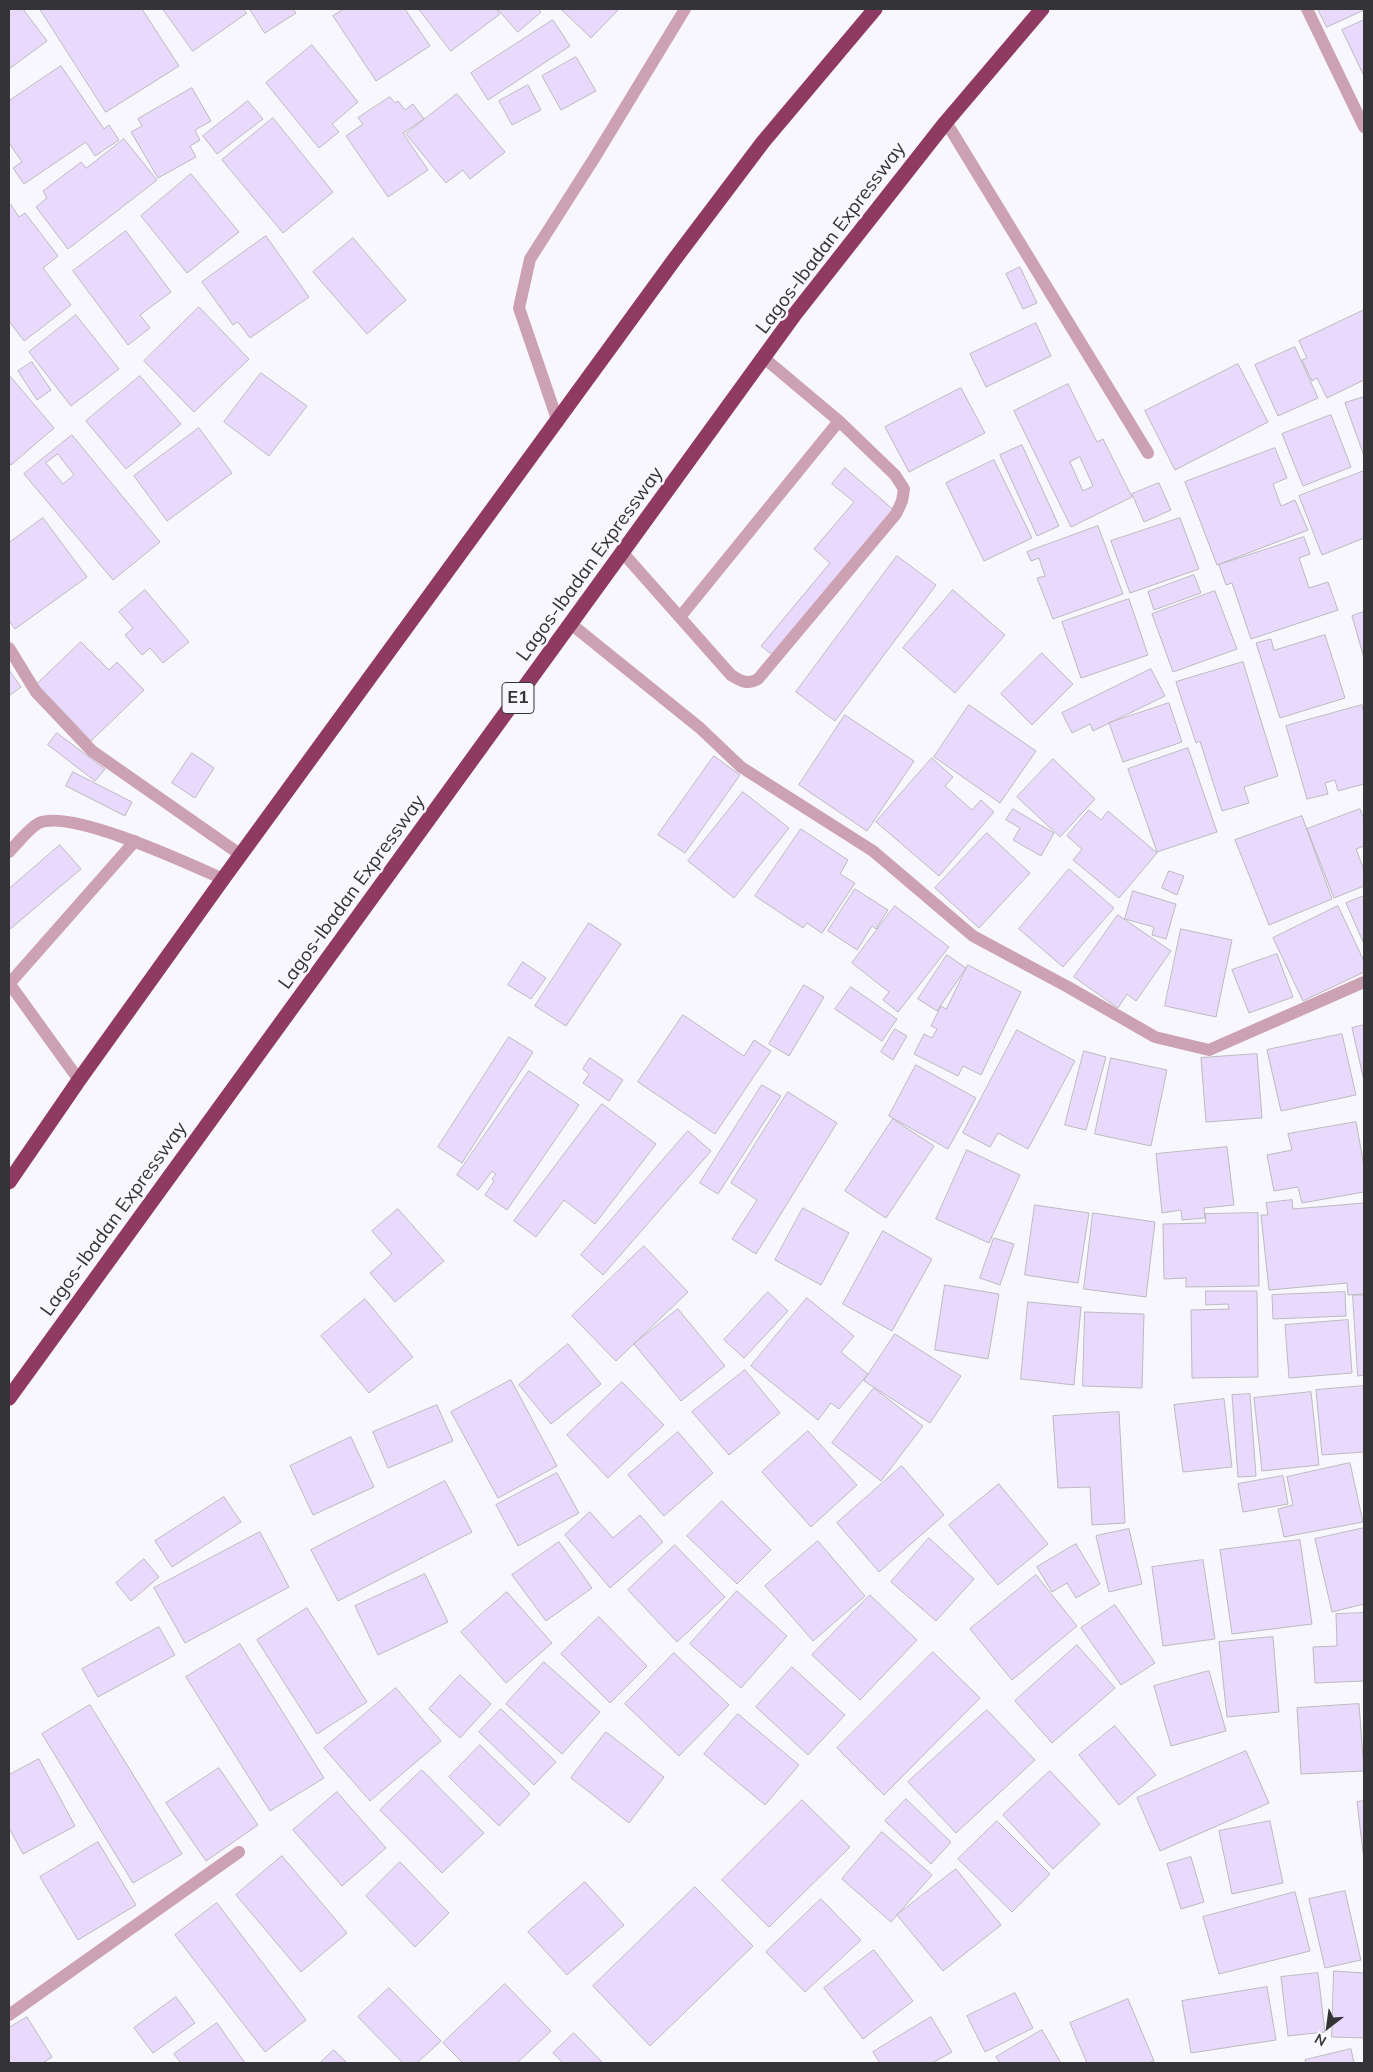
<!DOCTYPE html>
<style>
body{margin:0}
#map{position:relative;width:1373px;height:2072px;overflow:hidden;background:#f8f7fd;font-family:Mulish,sans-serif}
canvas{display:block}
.frame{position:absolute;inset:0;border:10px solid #343335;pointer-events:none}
.north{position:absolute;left:1303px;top:2002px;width:50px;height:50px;-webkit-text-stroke:4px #f8f7fd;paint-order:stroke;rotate:210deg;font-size:14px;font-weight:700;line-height:20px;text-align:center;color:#343335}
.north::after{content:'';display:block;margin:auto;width:18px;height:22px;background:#343335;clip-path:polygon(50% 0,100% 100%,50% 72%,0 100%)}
</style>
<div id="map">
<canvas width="1373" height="2072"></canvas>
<div class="frame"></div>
<div class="north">N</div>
</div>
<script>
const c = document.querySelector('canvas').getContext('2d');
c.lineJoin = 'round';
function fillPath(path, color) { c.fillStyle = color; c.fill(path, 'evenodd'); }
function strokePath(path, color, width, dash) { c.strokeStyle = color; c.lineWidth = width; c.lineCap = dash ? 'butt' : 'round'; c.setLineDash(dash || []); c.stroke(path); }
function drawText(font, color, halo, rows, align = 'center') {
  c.font = font + ' Mulish,sans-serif'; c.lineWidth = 5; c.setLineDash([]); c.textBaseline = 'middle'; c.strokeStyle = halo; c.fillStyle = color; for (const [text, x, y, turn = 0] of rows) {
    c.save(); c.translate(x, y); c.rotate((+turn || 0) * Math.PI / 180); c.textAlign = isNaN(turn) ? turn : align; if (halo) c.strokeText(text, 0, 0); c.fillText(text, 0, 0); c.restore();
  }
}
const building = new Path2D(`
 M9,9H23L47,41L9,69Z
 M40,9H142L179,66L106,112Z
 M163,9H243L247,13L193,51Z
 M250,9H293L296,13L265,33Z
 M344,9H405L430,46L376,81L333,16Z
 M419,9H496L500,14L451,51Z
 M498,9H538L541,12L518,32Z
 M563,9H619L591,38L562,10Z
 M1318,9H1364V10L1327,27Z
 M553,20L570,46L488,100L471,73Z
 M1364,20V76L1342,30Z
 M312,45L358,102L332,124L339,132L319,148L266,83Z
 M576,57L596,91L561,110L542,76Z
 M61,66L104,129L109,125L119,140L95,156L86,142L24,184L13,168L22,162L9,143V101Z
 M528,85L541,110L512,125L499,101Z
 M192,88L211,121L195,130L200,140L190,146L196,157L158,178L131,132L142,126L138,119Z
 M457,94L505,152L470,179L463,170L446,183L406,134Z
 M390,97L395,103L398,101L405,110L413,104L424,119L403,133L428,170L388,197L346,136L363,124L358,118Z
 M248,101L263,119L217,154L203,136Z
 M273,118L333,192L283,233L222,160Z
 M124,139L157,180L68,249L36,207L47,198L43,191L81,162L86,168Z
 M191,174L239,232L187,273L141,216Z
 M11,205L19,217L25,213L58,256L43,268L71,305L24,341L9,321V207Z
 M126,231L171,292L140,315L150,328L128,345L73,271Z
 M266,236L309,297L250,338L238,322L233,325L202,282Z
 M353,238L406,300L367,334L313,272Z
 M1020,267L1037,303L1023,309L1006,274Z
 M199,307L249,359L194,412L144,361Z
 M1364,310V380L1327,398L1317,378L1312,381L1302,360L1307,358L1299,341Z
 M76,315L119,369L71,406L29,352Z
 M1036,323L1051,356L986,387L970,354Z
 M1295,347L1318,398L1278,416L1255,365Z
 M32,362L51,390L37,400L18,371Z
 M1238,364L1268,422L1175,470L1145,411Z
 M261,373L307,406L269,456L224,422Z
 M9,375L54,428L11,465L9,462Z
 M140,376L181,424L126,469L86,421Z
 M1068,384L1097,442L1103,439L1132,497L1071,527L1014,411ZM1080,457L1093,486L1083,491L1070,462Z
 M961,388L985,433L909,472L885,427Z
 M1364,397V456L1345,403Z
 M1331,415L1351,467L1303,486L1282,434Z
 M199,428L232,473L167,521L134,476Z
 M72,435L160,542L113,580L24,474ZM58,454L74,475L63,484L46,463Z
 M1022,445L1059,526L1037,536L1000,455Z
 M1275,448L1287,478L1273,484L1281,506L1295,500L1308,530L1217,565L1185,482Z
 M994,460L1032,538L984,561L946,483Z
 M845,468L896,512L775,657L761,646L830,563L814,549L854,502L832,484Z
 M1364,471V538L1322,555L1299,496Z
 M1159,483L1171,510L1144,522L1132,494Z
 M43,518L87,577L15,629L9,621V543Z
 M1180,518L1199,569L1130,593L1111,541Z
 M1098,526L1123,594L1053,619L1037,578L1045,576L1039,558L1031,561L1027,552Z
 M1304,537L1310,554L1299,558L1309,588L1328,582L1338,610L1251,639L1232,583L1226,585L1219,565Z
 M897,556L936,585L835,721L796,692Z
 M1194,575L1201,593L1154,610L1148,592Z
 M145,590L189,642L163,663L150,648L142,655L125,635L133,628L119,612Z
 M953,590L1005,635L955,693L903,648Z
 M1215,591L1237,649L1173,672L1152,614Z
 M1129,599L1148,655L1081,678L1062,622Z
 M1364,612V658L1352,616Z
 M1325,635L1345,698L1280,718L1256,643L1271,639L1274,650Z
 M81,642L109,670L117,662L144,690L91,741L37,684Z
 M1042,653L1073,684L1032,725L1001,694Z
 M1243,662L1278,776L1244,787L1249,803L1222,811L1200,741L1196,743L1176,682Z
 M1151,669L1165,696L1093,731L1090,724L1072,733L1062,713Z
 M9,670L21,687L9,696Z
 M1169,703L1182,742L1123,762L1109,723Z
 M969,705L1036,751L1000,803L934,757Z
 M1362,705L1364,713V784L1338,791L1335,780L1325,783L1328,794L1307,799L1286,726Z
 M845,715L914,761L867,831L799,785Z
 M57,733L105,769L95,781L48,745Z
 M1188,748L1217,832L1157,852L1128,769Z
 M192,753L214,768L195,798L172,783Z
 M714,756L740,775L685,853L658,835Z
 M932,758L953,777L945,786L972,810L981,800L994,812L939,876L876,822Z
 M1053,759L1095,799L1060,837L1017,797Z
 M73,772L132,802L125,816L66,786Z
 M743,792L789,828L734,898L688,861Z
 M1013,809L1054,833L1041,856L1013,840L1020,828L1006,820Z
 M1360,809L1364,819V846L1356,849L1364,870V886L1334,898L1307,829Z
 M1089,810L1101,820L1108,811L1157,853L1119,898L1073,860L1082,849L1067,836Z
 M1302,816L1332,899L1269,925L1235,840Z
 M801,829L848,860L840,874L855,883L822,933L807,923L803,928L755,896Z
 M987,833L1030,873L979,928L935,888Z
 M60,845L81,869L9,930V889Z
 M1069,869L1114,908L1063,967L1019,929Z
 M1169,871L1184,876L1177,895L1162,888Z
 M855,889L888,910L876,929L872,926L857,950L828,931Z
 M1133,891L1176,904L1166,939L1152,935L1154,927L1125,919Z
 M1364,896V944L1346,903Z
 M895,906L949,947L898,1012L883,1000L889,992L852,963Z
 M1338,906L1364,961V972L1303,1001L1273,938Z
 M1118,915L1171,951L1136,1001L1127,994L1118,1008L1074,977Z
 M589,923L621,944L566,1026L535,1006Z
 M1181,929L1232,940L1216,1017L1165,1006Z
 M1277,954L1293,997L1249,1013L1232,970Z
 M947,955L966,968L937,1011L918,999Z
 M523,962L546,978L531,999L508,985Z
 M968,965L1021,992L981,1075L963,1066L958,1076L914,1054L924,1034L932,1038L937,1029L931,1026L941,1006L946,1009Z
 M804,985L824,997L789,1056L769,1044Z
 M851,987L897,1019L882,1041L835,1009Z
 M683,1015L744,1056L754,1040L771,1051L715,1134L638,1082Z
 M1364,1025V1081L1352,1028Z
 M895,1029L907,1036L893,1060L881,1052Z
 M1017,1030L1075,1061L1028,1149L998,1133L990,1147L963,1133Z
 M1342,1034L1356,1095L1281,1111L1267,1050Z
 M509,1037L533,1052L462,1163L438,1147Z
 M1084,1051L1106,1057L1086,1130L1065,1125Z
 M1257,1054L1262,1118L1206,1122L1201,1058Z
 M590,1058L623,1080L609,1101L583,1083L589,1074L583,1069Z
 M1111,1058L1167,1070L1151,1146L1095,1134Z
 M916,1065L976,1098L948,1149L889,1116Z
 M529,1071L579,1105L507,1210L485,1195L494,1181L492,1179L496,1174L492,1171L478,1190L457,1175Z
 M762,1085L781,1096L718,1194L700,1183Z
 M788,1092L837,1123L756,1254L732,1239L757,1200L731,1183Z
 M602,1104L656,1144L595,1224L564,1200L536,1237L514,1221Z
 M893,1119L934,1146L886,1218L845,1191Z
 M1356,1122L1364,1166V1192L1302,1203L1298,1187L1274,1191L1267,1155L1292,1150L1288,1134Z
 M688,1131L711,1151L603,1275L581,1255Z
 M1227,1147L1234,1205L1204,1208L1205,1218L1182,1220L1181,1210L1162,1213L1156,1154Z
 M967,1150L1020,1175L989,1243L936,1219Z
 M1292,1200L1293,1209L1364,1203V1294L1348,1295L1347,1283L1269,1290L1261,1215H1268L1266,1203Z
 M1035,1205L1089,1213L1078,1283L1025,1275Z
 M803,1208L849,1233L821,1285L775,1260Z
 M398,1209L444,1261L395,1302L370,1273L392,1254L372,1231Z
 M1093,1213L1155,1222L1146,1297L1084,1289Z
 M1258,1213L1259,1286L1186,1287V1278L1164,1279L1163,1224L1206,1223L1205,1214Z
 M883,1231L932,1259L892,1331L843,1304Z
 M994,1238L1014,1244L1000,1285L980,1278Z
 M644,1246L688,1292L616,1361L572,1316Z
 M945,1285L999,1294L988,1359L935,1350Z
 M1206,1291H1257L1258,1377L1192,1378L1191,1310L1229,1309L1228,1304L1206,1305Z
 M768,1292L788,1311L744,1358L724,1340Z
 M1345,1292L1346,1316L1273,1319L1272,1295Z
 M1353,1295H1364V1375L1358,1376Z
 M807,1298L854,1336L841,1352L868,1374L839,1409L831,1403L818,1420L751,1366Z
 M365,1299L413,1357L369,1393L321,1336Z
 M1028,1302L1081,1307L1074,1385L1021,1379Z
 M678,1309L725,1366L681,1401L634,1344Z
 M1085,1312L1144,1314L1142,1388L1083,1386Z
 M1348,1320L1352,1373L1289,1378L1285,1325Z
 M895,1334L961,1376L930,1423L864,1381Z
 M568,1344L601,1384L551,1424L519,1385Z
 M745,1370L780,1413L729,1455L692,1412Z
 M511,1380L557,1466L498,1498L451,1412Z
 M622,1382L664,1425L608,1478L567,1435Z
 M1364,1386V1452L1322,1455L1316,1390Z
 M874,1388L923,1426L881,1481L832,1443Z
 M1311,1392L1319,1465L1262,1471L1254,1398Z
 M1250,1394L1256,1476L1238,1477L1232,1395Z
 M1224,1399L1232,1467L1183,1472L1174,1405Z
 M437,1405L453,1441L388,1468L373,1432Z
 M1119,1412L1125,1523L1092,1525L1090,1487L1058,1488L1053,1416Z
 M808,1431L857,1485L811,1527L762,1472Z
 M678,1432L713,1473L664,1516L628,1475Z
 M351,1437L374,1487L313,1515L290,1466Z
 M1350,1463L1363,1522L1284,1537L1278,1509L1293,1505L1287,1477Z
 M902,1466L944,1515L879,1572L837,1523Z
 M557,1473L579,1513L518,1546L496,1505Z
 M1283,1476L1288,1504L1243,1512L1238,1484Z
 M445,1481L472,1532L338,1601L311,1550Z
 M999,1484L1048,1544L998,1585L949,1525Z
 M224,1497L241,1522L172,1567L155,1541Z
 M722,1501L771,1550L737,1584L687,1536Z
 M590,1512L613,1538L640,1515L663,1542L610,1588L565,1535Z
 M1364,1528V1604L1332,1612L1315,1539Z
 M1129,1529L1142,1584L1109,1592L1096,1536Z
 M260,1532L289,1587L185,1643L154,1588Z
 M929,1538L974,1579L936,1621L891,1582Z
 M1300,1540L1312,1624L1232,1634L1220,1550Z
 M818,1541L865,1596L813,1641L765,1586Z
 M559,1542L592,1588L546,1621L512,1575Z
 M1076,1544L1100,1584L1076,1598L1067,1583L1052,1592L1037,1567Z
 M675,1545L725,1597L677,1642L628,1590Z
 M144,1559L159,1577L131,1601L116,1583Z
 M1203,1560L1215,1639L1163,1646L1152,1567Z
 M425,1574L448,1622L378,1655L355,1606Z
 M1036,1575L1077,1626L1012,1680L970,1629Z
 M737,1591L787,1636L741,1688L690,1644Z
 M507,1592L552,1643L506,1683L461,1632Z
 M870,1595L917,1640L860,1700L812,1655Z
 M1115,1605L1155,1663L1121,1685L1081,1628Z
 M307,1608L367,1702L317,1734L257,1640Z
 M1364,1613V1681L1315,1683L1313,1647L1337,1646L1336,1614Z
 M599,1617L647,1666L610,1703L561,1654Z
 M159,1627L175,1655L98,1697L82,1669Z
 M1273,1637L1279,1712L1227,1717L1219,1642Z
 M240,1644L324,1778L270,1811L186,1677Z
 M1077,1645L1115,1688L1052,1743L1015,1701Z
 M933,1652L980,1698L884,1795L837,1748Z
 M674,1653L729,1705L679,1756L625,1704Z
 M544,1662L600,1712L562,1754L506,1704Z
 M792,1667L845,1715L808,1755L756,1707Z
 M1209,1671L1226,1731L1171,1746L1154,1686Z
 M460,1675L491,1704L460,1738L429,1709Z
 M396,1688L441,1741L370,1801L324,1748Z
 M1359,1704L1364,1771L1301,1774L1297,1708Z
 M90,1705L182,1854L133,1883L42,1734Z
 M501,1709L556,1762L534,1785L479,1732Z
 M987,1710L1035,1760L956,1833L908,1782Z
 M738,1714L799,1765L765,1805L704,1754Z
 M1115,1726L1156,1775L1119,1805L1079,1755Z
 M606,1732L664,1777L629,1823L571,1778Z
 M480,1745L530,1794L499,1826L449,1777Z
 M1246,1751L1269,1803L1160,1851L1137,1798Z
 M39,1759L75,1826L23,1854L9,1828V1775Z
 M219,1768L258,1825L206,1861L166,1803Z
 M422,1770L484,1833L442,1873L380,1810Z
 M1050,1771L1100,1824L1053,1869L1003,1815Z
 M337,1792L386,1848L342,1886L293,1830Z
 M906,1799L951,1842L931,1864L885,1821Z
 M802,1800L850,1847L769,1927L722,1880Z
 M1364,1801V1860L1357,1802Z
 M997,1821L1050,1874L1012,1912L958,1859Z
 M1270,1821L1283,1883L1232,1894L1219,1831Z
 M882,1832L932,1875L891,1922L842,1879Z
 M98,1842L136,1905L78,1940L40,1877Z
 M282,1856L347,1933L301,1972L236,1895Z
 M1191,1857L1204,1902L1181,1909L1167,1864Z
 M400,1862L449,1913L415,1947L366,1896Z
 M956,1869L1001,1925L943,1971L897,1915Z
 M585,1882L624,1925L567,1975L528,1932Z
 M695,1887L753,1946L650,2046L593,1986Z
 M1345,1891L1361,1960L1325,1968L1309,1899Z
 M1295,1892L1310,1951L1219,1974L1203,1917Z
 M821,1899L861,1940L805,1992L766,1952Z
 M217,1903L306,2020L265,2052L175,1935Z
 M874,1950L913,2001L863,2039L824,1988Z
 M1334,1971L1364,1973V2038L1332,2037Z
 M1318,1973L1325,2032L1288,2036L1281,1977Z
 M505,1984L551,2031L517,2063H463L443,2043Z
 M1267,1987L1276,2040L1191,2053L1182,2001Z
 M389,1988L441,2041L417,2063H403L358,2017Z
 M1015,1993L1033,2028L985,2052L967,2016Z
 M176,1997L195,2023L153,2053L134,2028Z
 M1128,1999L1154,2061L1148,2063H1087L1070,2023Z
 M27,2017L52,2057L43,2063H9V2028Z
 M931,2017L952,2052L932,2063H880L873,2052Z
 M217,2023L245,2063H181L174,2054Z
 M1042,2030L1061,2063H1000L996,2057Z
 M574,2033L603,2063H563L553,2053Z
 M1351,2049L1354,2063H1306L1305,2060Z
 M334,2050L347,2063H320Z`);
fillPath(building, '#e9dafd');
strokePath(building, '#bcb9bf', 1);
strokePath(new Path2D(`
 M1307,9L1364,127
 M946,122L1148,453
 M558,422L519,308L530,259L595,157L685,9
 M623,553L731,675C741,681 747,685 758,679L896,514L902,501L904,489L895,475L839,421L764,358
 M680,617L839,421
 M571,624L700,728L741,767L873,851L973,936L1068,987L1155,1037L1209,1050L1364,982
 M9,648L36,692L92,751L241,855
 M9,852C18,843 29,828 39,823C72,809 189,864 223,879
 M9,983L79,1080
 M9,984L135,841
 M9,2015L239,1852`), '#cca1b1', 12);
strokePath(new Path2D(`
 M9,1182L79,1080L223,879L674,260L763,142L875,9
 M9,1398L795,314L946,122L1042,9`), '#8f3a62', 15);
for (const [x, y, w] of [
 [518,698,32]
]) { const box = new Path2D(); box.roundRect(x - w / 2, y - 15.5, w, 31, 4); c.fillStyle = '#f8f7fd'; c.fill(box); strokePath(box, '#343335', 1); }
drawText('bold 18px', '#343335', null, [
 ["E1",518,698]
]);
drawText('19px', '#343335', '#f8f7fd', [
 ["Lagos-Ibadan Expressway",831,238,-53],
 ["Lagos-Ibadan Expressway",590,564,-54],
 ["Lagos-Ibadan Expressway",352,892,-54],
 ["Lagos-Ibadan Expressway",114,1219,-54]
]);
</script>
